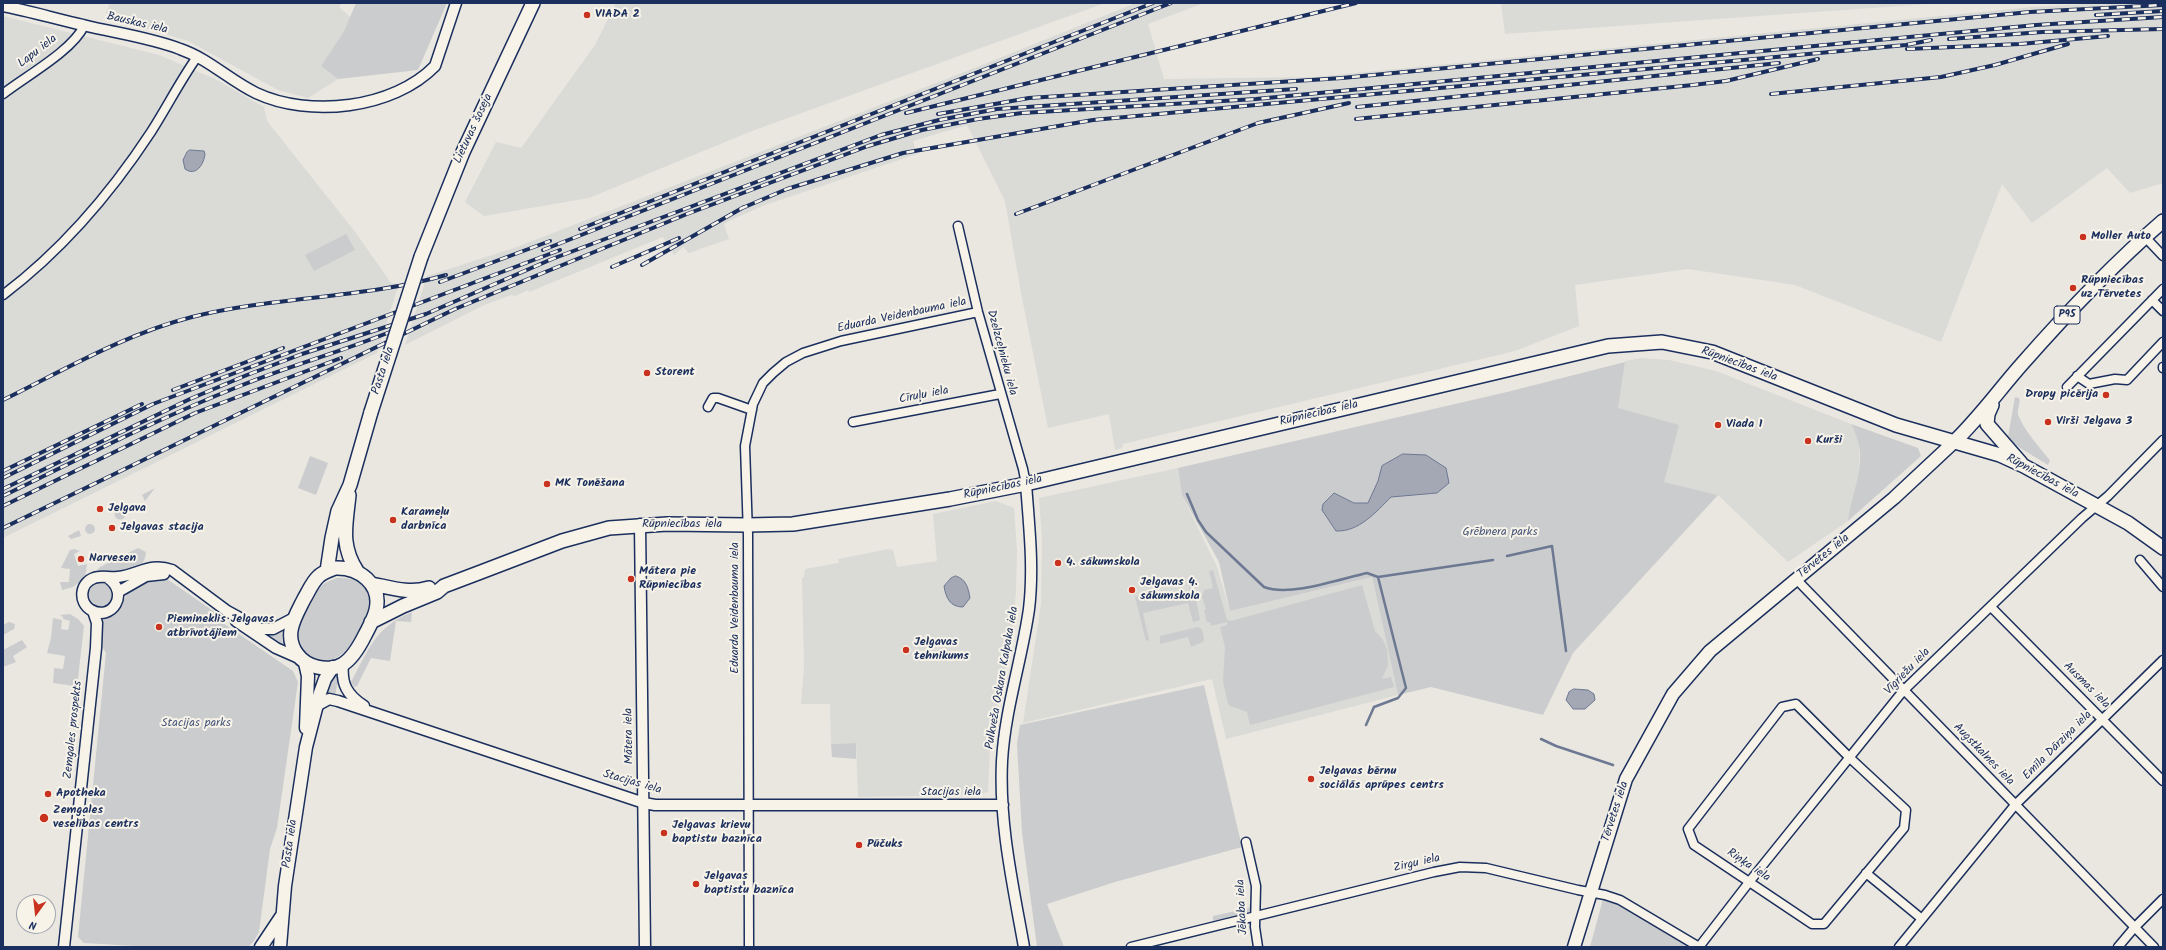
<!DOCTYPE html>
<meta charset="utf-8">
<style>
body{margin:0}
#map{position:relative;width:2166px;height:950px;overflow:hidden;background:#eae7e0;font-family:Kalam,sans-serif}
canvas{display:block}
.frame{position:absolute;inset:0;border:4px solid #1b2f5e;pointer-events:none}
.north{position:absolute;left:16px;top:894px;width:40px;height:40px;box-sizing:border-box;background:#f7f3e8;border:1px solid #9fa5b1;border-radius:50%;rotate:195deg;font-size:11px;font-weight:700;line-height:16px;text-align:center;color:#1b2f5e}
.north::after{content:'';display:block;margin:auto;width:14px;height:18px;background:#c8321e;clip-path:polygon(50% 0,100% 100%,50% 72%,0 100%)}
</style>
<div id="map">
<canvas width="2166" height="950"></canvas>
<div class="frame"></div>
<div class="north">N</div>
</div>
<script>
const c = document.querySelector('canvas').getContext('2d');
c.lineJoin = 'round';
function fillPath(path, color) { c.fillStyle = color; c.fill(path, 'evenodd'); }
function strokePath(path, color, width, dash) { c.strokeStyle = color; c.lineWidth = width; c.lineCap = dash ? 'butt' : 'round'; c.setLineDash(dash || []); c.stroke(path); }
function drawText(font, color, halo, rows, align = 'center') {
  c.font = font + ' Kalam,sans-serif'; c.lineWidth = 4; c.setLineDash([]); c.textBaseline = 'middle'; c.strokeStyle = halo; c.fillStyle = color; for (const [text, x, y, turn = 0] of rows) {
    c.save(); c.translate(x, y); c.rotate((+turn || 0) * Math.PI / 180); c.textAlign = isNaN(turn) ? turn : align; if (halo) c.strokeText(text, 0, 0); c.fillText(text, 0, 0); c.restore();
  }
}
fillPath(new Path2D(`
 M110,3H342L339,7L350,17L344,31L321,66L338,79L308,98L278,90L188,41L116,19L106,13Z
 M616,3H1105L752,131L589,198L484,216L465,202L496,142L521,148L595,45Z
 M1136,3H1204L1148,24L1164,79L1315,77L2032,7L2104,3H2163V183L2130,193L2107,168L2032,223L2002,184L1941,342L1795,285L1688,269L1575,285L1579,326L1515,351L1123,444L1122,448L1115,450L1109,414L1048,428L1021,293L1005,201L967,125L913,141L917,154L765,205L733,219L724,224L729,239L689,253L683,247L674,255L663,237L529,292L528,290L515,296L511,295L482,306L405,345L427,276L517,247L977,67Z
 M1501,3H1942L1505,34Z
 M3,16L159,55L215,79L264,107L267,121L356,233L391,283L399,284L377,353L3,538Z
 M1641,358L1669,360L1716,371L1851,424L1859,440L1860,475L1848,521L1788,562L1718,495L1664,482L1618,408L1625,361Z
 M1178,468L1182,495L1217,567L1230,611L1372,577L1398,695L1226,739L1212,679L1023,723L1041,604L1042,538L1039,498Z
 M996,501L1014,508L1017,551L1016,592L1012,634L990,746L988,792L977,795L858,797L856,743L831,744L830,704H801L804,667L802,578L804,577L805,569L839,563L838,559L888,549L893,550L897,567L937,561L933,514Z`), '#dadad6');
fillPath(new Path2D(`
 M356,3H447L418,70L338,79L321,66L344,31Z
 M346,234L355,250L314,271L305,255Z
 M1625,362L1618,408L1679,425L1664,482L1718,495L1573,653L1543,715L1431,687L1398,695L1372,577L1230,611L1219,562L1182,495L1178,468L1507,392Z
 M2015,397L2019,398C2021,403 2017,409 2018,414C2021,426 2042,451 2050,460L2048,465L2017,446L2008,437Z
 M1851,424L1918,448L1921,456L1848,521C1853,484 1871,461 1851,424Z
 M310,456L328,463L316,495L298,488Z
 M155,488L145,501L142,495Z
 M114.5 514a5.5 5.5 0 1 1 11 0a5.5 5.5 0 1 1-11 0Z
 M85 529a5 5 0 1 1 10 0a5 5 0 1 1-10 0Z
 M79,530L81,536L71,539L68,536Z
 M138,548L146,552C144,577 118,572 98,572L97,570L100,567Z
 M74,549L80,551L74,554L78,566L87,564L85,578L73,587L62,590L60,582H69L70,569L61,568L70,550Z
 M1213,570L1227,620L1231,621L1362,585L1375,631L1383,640L1387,649L1388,665L1382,679L1391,677L1394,687L1250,725L1247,712L1230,706L1228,703L1223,681L1225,647L1220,627L1227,625V622L1211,626L1210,622H1207L1204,610L1206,609L1202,597L1204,590L1213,588L1209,571Z
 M160,578L167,579L216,613L220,621L293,671L298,682L277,828L270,849L259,932L254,941L248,947H152L84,943L78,937L106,653L101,645L103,620L117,613L128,592L149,580Z
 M337,578C373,577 375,600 361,627C352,644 339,667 316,659C287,650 299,623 309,604C313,598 316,590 321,586C325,582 332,580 337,578Z
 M1192,579L1200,620L1193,622L1188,603L1143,613L1149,640L1146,641L1135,597L1146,594L1148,602L1190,591L1188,580Z
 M87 595a13 13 0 1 1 26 0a13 13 0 1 1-26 0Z
 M412,612L411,622L396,621L390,661L371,658L357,686L354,687L351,682C369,649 375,627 412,612Z
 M70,614L78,619L84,626L78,678L77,685L75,686L53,683L54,668L63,669L65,656L47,653L51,638L53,618L62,620L61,629L68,630L70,621L63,619V617L60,615Z
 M9,622L15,624L14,629L3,635V625Z
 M1198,627L1202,629L1204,639L1203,642L1191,647L1188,637L1160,644V636Z
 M282,632L283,647L266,636Z
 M22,640L27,647L13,656L16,662L3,667V650Z
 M337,675L340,684L337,685L335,697L326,694L329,684Z
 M1204,685L1242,847L1115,882L1047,904L1064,947H1037L1022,833L1017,744L1020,725Z
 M856,743V759L832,757L831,744Z
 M1253,895L1251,910L1247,914L1213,921V916L1249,908L1251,902L1250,896Z
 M1603,899L1623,905L1691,947H1590Z`), '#cbcccd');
const water = new Path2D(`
 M190,150L204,151L205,154C204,164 196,177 185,169L183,160L187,152Z
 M1403,454L1426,455L1446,468L1449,483L1437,493L1391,497C1376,512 1359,532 1336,531L1322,510L1323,504L1334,493L1354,503H1368L1378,481L1382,466Z
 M956,576C967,580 968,588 970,598L963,607C950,607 946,598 944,586L951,578Z
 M1574,689L1588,690L1594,694L1595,700L1585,709H1573L1566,700L1569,692Z`);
fillPath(water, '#a3a8b4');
strokePath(water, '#6d7892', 1);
strokePath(new Path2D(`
 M1187,494L1198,520L1206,532L1264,587C1290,597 1340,579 1367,573L1378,577L1406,688L1398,698L1374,707L1366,725
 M1507,556L1552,546L1566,651
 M1378,577L1493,560
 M1541,739L1556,746L1613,765`), '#6d7892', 2.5);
const minor = new Path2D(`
 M3,94C26,76 72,51 84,26
 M958,226L978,312L1023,469L1026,484
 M2145,237L2163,256
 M3,295C61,251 111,193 151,132C167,107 180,81 197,57
 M2152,300L2163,311
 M2163,368V367
 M2077,376L2089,384L2115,379L2127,380L2163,342
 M2067,387L2163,289
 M708,407L713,398H718L752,410
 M853,422L1000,394
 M2140,560L2163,587
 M1796,579L2154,947
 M1991,607L2163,781
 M1796,704L1850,758L1906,810L1904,828L1824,924H1812L1694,845L1688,829L1782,707Z
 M1246,842L1256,886L1255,927L1258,947
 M1866,873L1922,919
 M749,947L748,535L745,446L753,404L763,383L773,373L786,362L803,353L841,341L978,312
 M1131,947L1434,872L1460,867L1486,868L1578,890L1605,895L1620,900L1699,947
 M1699,947L1750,881L1903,691L2082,518L2108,496L2163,440
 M1899,947L2015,805L2163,660
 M2118,947L2134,928L2163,899`);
const tertiary = new Path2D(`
 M3,6C30,11 56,19 83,25C115,33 148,37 180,49C209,59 229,80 256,93C309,118 393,109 435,66L456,3
 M640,524L645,947
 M108,578C130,593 112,622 91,610C78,602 80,583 94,578C101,575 110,578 118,577C138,575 150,562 172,570L227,611L260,629H273L294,618
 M118,592L146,576L164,574
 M236,621L276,648L301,659
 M343,664C341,684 347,695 364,706
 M318,705L329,699L338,701L644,803L655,805H1003
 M64,947L96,648L97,623L93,611
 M1024,947C1013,885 999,824 1002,761C1005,709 1022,659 1029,609C1034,568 1029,525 1026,484`);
const secondary = new Path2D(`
 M305,663L308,676L306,728
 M261,947L281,917
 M280,947L285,886L306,747L320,693L325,679L333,667
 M1574,947L1626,779L1673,694L1710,651L1894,498L1954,442`);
const primary = new Path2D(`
 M421,257L463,152L533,3
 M1992,405L1988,414L1987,424L2021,463
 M1954,442C1979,418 1999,390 2022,364C2066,314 2112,265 2163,221
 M349,495C346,525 340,545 357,571
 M335,568C359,567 382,584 376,610C374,619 369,627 365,635C360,645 353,658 343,664C336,669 325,669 317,667C308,665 302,661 297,654C283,635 295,617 304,599C309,591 312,582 319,576C323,572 330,570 335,568Z
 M327,571L332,538L338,511L350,485L371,412
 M372,584C392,588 409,594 429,588
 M371,622L403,606L437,592L444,586L481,572L562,541L609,528L667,524L747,525L793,524L950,499L1026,484L1608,346L1662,342L1712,352L1896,425L2000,455L2024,466L2128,523L2163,548`);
strokePath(minor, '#1b2f5e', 11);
strokePath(tertiary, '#1b2f5e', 13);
strokePath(secondary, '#1b2f5e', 15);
strokePath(primary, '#1b2f5e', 16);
strokePath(minor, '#f7f3e8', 8);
strokePath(tertiary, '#f7f3e8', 10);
strokePath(secondary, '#f7f3e8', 12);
strokePath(primary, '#f7f3e8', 13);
const rail = new Path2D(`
 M2096,15L2163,11
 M1949,39L2042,32L2163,29
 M1907,49L2020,44L2108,36
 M1771,94L1941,77L1995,65L2068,44
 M1357,107L1779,63
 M906,113L1356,3
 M938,114L1029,98L1342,78L2030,12L2163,5
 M1356,119L1693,85L1726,81L1818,59
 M740,209L787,189L903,153L1093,120L1906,45L1931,40
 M1016,214L1258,123L1349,103
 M580,229L1153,3
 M543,250L1171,3
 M642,265L744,207
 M612,267L679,238
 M440,282L550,241
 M173,390L283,348
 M3,400C64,370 125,334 192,317C275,296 363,299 446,275
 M3,471L142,404
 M3,478L153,404L182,393L560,250
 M3,489L190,399L247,375L302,354L426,314L552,259L881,135L939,120L997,109L1296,89
 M3,496C81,458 159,418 240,386C293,364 349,350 402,327
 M3,506L195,413L341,358
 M3,528L455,309L687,214L868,146L922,130L978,119L1022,113L1256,99L2036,25L2163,17`);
strokePath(rail, '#1b2f5e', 4);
strokePath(rail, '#f7f3e8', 2.5, [8]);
const primaryBridge = new Path2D(`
 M371,412L421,257`);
strokePath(primaryBridge, '#1b2f5e', 16, []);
strokePath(primaryBridge, '#f7f3e8', 13);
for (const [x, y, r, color] of [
 [587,15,4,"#c8321e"],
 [2083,237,4,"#c8321e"],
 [2073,288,4,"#c8321e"],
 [647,373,4,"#c8321e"],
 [2106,395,4,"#c8321e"],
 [2048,422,4,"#c8321e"],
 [1718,425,4,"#c8321e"],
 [1808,441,4,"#c8321e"],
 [547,484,4,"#c8321e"],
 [100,509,4,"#c8321e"],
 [393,520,4,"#c8321e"],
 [112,528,4,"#c8321e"],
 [81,559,4,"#c8321e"],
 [1058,563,4,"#c8321e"],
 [631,579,4,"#c8321e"],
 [1132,590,4,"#c8321e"],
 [159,627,4,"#c8321e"],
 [906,650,4,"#c8321e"],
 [1311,779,4,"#c8321e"],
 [48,794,4,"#c8321e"],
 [44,818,5,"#c8321e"],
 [664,833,4,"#c8321e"],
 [859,845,4,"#c8321e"],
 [696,884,4,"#c8321e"]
]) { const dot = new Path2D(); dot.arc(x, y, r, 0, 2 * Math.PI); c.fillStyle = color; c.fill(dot); strokePath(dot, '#f7f3e8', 1.5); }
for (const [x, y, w] of [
 [2067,315,26]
]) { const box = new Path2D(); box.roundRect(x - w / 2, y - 9, w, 18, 3); c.fillStyle = '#f7f3e8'; c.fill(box); strokePath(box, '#1b2f5e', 1); }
drawText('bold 11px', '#1b2f5e', null, [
 ["P95",2067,315]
]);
drawText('bold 12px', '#1b2f5e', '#f7f3e8', [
 ["VIADA 2",595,15],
 ["Moller Auto",2091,237],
 ["Rūpniecības",2081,281],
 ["uz Tērvetes",2081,295],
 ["Storent",655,373],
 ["Dropy picērija",2098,395,"right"],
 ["Virši Jelgava 3",2056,422],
 ["Viada 1",1726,425],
 ["Kurši",1816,441],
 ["MK Tonēšana",555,484],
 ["Jelgava",108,509],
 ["Karameļu",401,513],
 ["darbnīca",401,527],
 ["Jelgavas stacija",120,528],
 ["Narvesen",89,559],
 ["4. sākumskola",1066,563],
 ["Mātera pie",639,572],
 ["Rūpniecības",639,586],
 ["Jelgavas 4.",1140,583],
 ["sākumskola",1140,597],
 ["Piemineklis Jelgavas",167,620],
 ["atbrīvotājiem",167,634],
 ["Jelgavas",914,643],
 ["tehnikums",914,657],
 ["Jelgavas bērnu",1319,772],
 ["sociālās aprūpes centrs",1319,786],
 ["Apotheka",56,794],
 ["Zemgales",53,811],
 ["veselības centrs",53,825],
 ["Jelgavas krievu",672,826],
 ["baptistu baznīca",672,840],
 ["Pūčuks",867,845],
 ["Jelgavas",704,877],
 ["baptistu baznīca",704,891]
], 'left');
drawText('12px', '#1b2f5e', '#f7f3e8', [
 ["Bauskas iela",137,24,13],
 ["Lapu iela",38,52,-38],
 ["Lietuvas šoseja",474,129,-65],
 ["Eduarda Veidenbauma iela",902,316,-12],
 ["Dzelzceļnieku iela",1001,353,75],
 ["Rūpniecības iela",1739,365,20],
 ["Pasta iela",384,371,-72],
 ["Cīruļu iela",924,396,-11],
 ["Rūpniecības iela",1319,414,-13],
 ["Rūpniecības iela",2042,477,28],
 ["Rūpniecības iela",1003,488,-12],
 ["Rūpniecības iela",682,525],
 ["Tērvetes iela",1824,557,-39],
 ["Eduarda Veidenbauma iela",736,608,-90],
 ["Vīgriežu iela",1908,672,-46],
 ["Pulkveža Oskara Kalpaka iela",1003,678,-80],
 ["Ausmas iela",2086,686,45],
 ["Zemgales prospekts",74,730,-84],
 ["Mātera iela",630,736,-91],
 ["Emīla Dārziņa iela",2058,746,-45],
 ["Augstkalnes iela",1983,755,46],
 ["Stacijas iela",632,783,16],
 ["Stacijas iela",951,793],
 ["Tērvetes iela",1616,812,-72],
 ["Pasta iela",291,844,-82],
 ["Zirgu iela",1417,864,-13],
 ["Riņķa iela",1748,866,34],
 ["Jēkaba iela",1243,907,-93]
]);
drawText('12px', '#47567a', '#f7f3e8', [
 ["Grēbnera parks",1500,533],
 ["Stacijas parks",196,724]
]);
</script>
